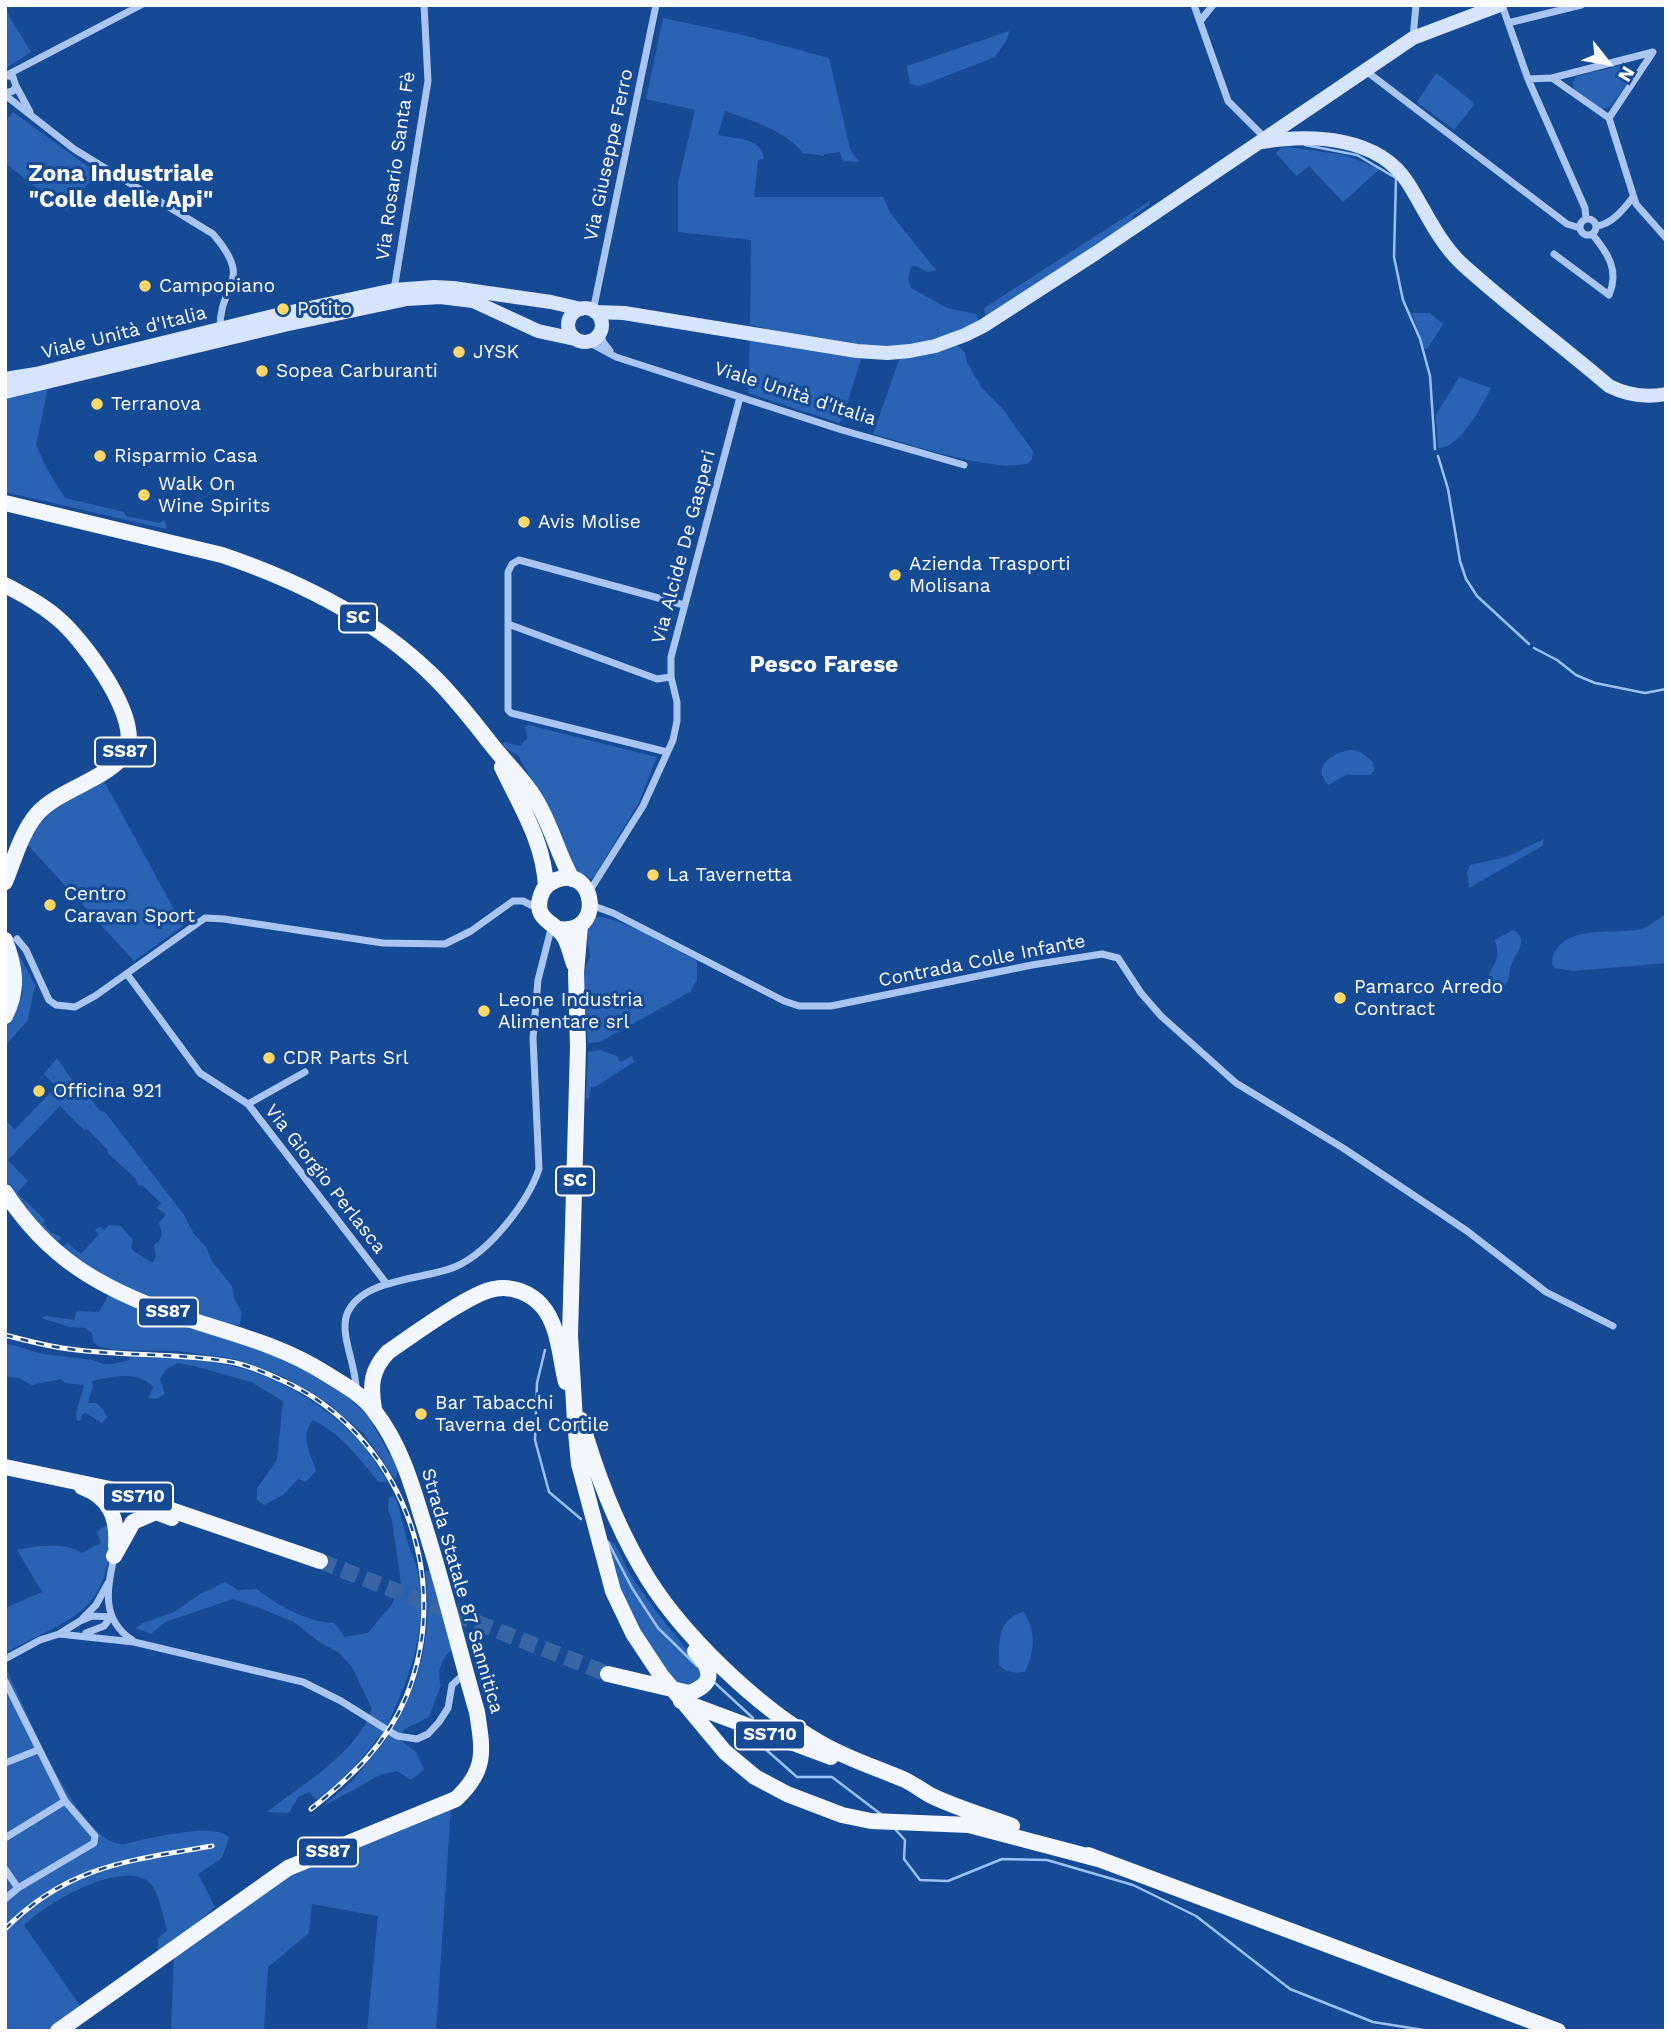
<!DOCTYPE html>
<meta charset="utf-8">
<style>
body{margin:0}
#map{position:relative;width:1671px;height:2036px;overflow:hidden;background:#174a95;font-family:"Work Sans",sans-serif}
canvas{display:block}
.frame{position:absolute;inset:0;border:7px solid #fff;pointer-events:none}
.north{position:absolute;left:1573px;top:28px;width:70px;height:70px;-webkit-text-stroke:5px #174a95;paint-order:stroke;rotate:121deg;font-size:19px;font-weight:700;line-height:28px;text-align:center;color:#fff}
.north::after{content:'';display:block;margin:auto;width:24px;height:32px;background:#fff;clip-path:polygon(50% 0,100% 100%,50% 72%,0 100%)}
</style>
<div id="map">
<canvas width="1671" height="2036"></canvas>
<div class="frame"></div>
<div class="north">N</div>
</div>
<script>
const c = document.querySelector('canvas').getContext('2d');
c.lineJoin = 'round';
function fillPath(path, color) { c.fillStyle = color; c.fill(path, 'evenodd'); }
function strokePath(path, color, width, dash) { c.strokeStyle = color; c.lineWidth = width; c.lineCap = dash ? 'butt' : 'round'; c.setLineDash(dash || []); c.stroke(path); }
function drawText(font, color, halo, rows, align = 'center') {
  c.font = font + ' "Work Sans",sans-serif'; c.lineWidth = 6; c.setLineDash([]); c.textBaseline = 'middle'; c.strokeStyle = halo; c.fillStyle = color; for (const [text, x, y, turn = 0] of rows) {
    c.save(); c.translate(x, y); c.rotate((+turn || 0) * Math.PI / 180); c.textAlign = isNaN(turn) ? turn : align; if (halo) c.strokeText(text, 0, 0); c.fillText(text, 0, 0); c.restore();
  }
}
fillPath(new Path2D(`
 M5,9L31,52L5,69Z
 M663,18L743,35L829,58L850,149L859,162L843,161L840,152L824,154V156L803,153C785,130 752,121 725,111L718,135C736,139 762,137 764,159L758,160L754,197H883L891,214L936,270L928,272L916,266L911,267L908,279L911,288L947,308L976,314L980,322C950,334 918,347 885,347C842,348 793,334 750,325L751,240L678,232V183L695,110L646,99Z
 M1009,31L1007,40L995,57L928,83L918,86L910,84L907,66Z
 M1622,65L1631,68L1633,77L1610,107L1601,109L1574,89L1572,83L1577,76Z
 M1436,73L1473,102L1474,105L1454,130L1417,102Z
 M13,112L97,173L66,211L5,163V122Z
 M1289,147L1345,155L1380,169L1343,202L1309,166L1296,176L1276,153L1281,148Z
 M1150,201L1149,205L1133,216L1132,222L986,320L984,308Z
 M1412,313H1430L1443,324L1428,348L1424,349Z
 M750,337L862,356L842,420L839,423L748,393Z
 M957,345L965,353L967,363L982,388L1001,407L1033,451L1032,459L1029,463C996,474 910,444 873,434L900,357Z
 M1459,377L1491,388C1482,405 1460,449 1438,448L1436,415Z
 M46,386L47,392L36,445L46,467L65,498L124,512L126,516L159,523L165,520L166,529L5,492V397Z
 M529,725L657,757L638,804L594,877L587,881L577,874L547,808L518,755L503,747L504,742L520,746L527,738L525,726Z
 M1353,750L1360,752L1373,762L1374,770L1371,775H1346L1328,785C1310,765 1335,751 1353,750Z
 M104,781L183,926L134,961L26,843L40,823L55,807Z
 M1544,839L1542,846L1469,888L1467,873L1470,865L1506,857Z
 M1666,914V963L1573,971L1555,968L1552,964C1555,924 1610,934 1637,930C1648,929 1657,919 1666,914Z
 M596,917C620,916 673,949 697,961V980L690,992L600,1042L588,1043L582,977L590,956L585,928Z
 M1513,930C1531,939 1514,955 1510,968C1509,974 1510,980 1506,984C1502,987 1500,986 1495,986L1488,981C1491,962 1502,964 1495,940Z
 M13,949H16L35,985L28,1020L5,1046V1026L18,1006L23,992L20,971Z
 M599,1050L617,1056L620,1062L632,1056L634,1062L595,1087H591L589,1098L586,1099L588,1052Z
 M57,1058L85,1099L89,1097L100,1111L105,1112L184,1215L194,1234L207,1248L211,1260L232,1286L234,1298L242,1313L240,1324L233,1326L135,1295L59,1248L68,1243L81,1254L99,1234L95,1230L100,1226L104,1230L109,1225L121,1226L133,1240L131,1245L133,1251L153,1263L156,1256L154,1245L159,1241L162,1234L159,1223L166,1214L157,1208L161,1203L143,1186L138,1185L136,1179L107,1152L108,1150L87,1129L84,1130L60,1106L8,1160L28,1181L17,1193L45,1220L43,1224L52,1233L60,1236L61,1239L54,1242L20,1203L5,1181V1120L15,1129L56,1087L44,1074Z
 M110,1292L225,1333L333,1383L368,1416L398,1469L396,1478L395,1479L364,1434L329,1404L284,1377L235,1359L177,1351L115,1350L98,1346L93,1341L92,1333L85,1328L70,1327L41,1318L46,1316L74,1320L77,1311L99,1312Z
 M5,1343L43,1354L93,1360L103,1364H113L129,1360L130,1357C164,1358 199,1358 232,1366C278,1376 324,1405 357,1438C369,1450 378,1468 388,1482H379C359,1459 342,1434 313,1420C299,1436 311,1454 316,1471L306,1482L298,1479L283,1495L264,1505L257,1500V1488L277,1460L283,1401L251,1382L194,1366L178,1363L166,1369L160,1379L165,1394L156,1399L148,1398L153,1387C138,1370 112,1377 92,1381L93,1386L88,1403H96L103,1409L107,1417L102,1423L86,1413L82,1414L81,1420L77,1421L76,1413L84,1385L65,1383L61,1379L32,1385L19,1378L5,1376Z
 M395,1496C401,1512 403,1527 408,1543C411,1553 416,1563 418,1573C428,1628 412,1670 390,1719L397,1722C424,1671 432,1628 425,1571H431L452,1649C442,1658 436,1673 441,1685L429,1717L403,1730L402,1741L415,1751L424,1769L411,1780L397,1771L380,1775L322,1807L353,1780L385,1741L379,1737L348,1775L317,1800L309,1792L298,1797L289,1813L267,1812C303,1784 357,1753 372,1709L352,1667L338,1652L318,1641L294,1622L260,1608L233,1599L165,1622L151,1634L136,1628L143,1623L174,1612L200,1594L225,1582L238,1590L257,1589C278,1606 307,1622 334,1623L345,1637L368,1633L392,1604L401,1584L392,1520L388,1509L389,1497Z
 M110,1523C112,1615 73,1616 5,1653V1608L42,1592L17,1550C37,1546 63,1542 82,1553L101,1543L97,1531Z
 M608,1539C619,1546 623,1561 629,1572C650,1607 678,1637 703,1670L698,1682L680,1687L632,1627L604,1543Z
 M1024,1612C1036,1632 1035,1651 1025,1672C1014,1673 1007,1673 999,1665C999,1642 997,1618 1024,1612Z
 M5,1666C24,1705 75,1837 120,1844C127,1845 138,1840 146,1839C167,1835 214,1824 229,1837L222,1858L198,1874L215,1907L188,1932L158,1952V1939L167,1930C164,1919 158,1891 151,1884C124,1856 46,1904 24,1925L81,2007L48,2031H5Z
 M451,1807L436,2031H367L378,1916L312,1904L309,1933L268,1967L264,2031H171L174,1957L290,1873Z`), '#2a63b3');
strokePath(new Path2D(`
 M1305,145L1357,155L1396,178L1394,257L1403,300L1420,339L1430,376L1435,449
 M1438,456L1448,489L1460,561L1466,579L1477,596L1529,644
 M1534,648L1557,660L1576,675L1595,683L1645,693L1666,689
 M545,1350L537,1383L535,1440L549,1492L581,1519
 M608,1542L632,1588L658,1628L697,1666
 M715,1683L753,1718
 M763,1747L797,1777H832L882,1815
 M894,1828L905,1840L904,1859L920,1880L948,1881L1002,1859L1047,1860L1133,1885L1196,1916L1290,1989L1373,2022L1430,2031`), '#9ac1f3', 2.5);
strokePath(new Path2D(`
 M320,1561L608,1674`), '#3a65a5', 16, [16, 8]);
strokePath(new Path2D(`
 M1194,5L1228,101L1265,138
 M1502,5L1528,79L1552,78L1609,118L1636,204L1666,238
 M1201,20L1213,5
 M1508,23L1581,5
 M1413,38L1416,5
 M1366,71L1567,224L1580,228
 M5,75L13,77L16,86L13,91L5,93
 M7,75L141,5
 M1552,78L1653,52L1609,118
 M1528,79L1585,208L1586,219
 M16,86L30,112
 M5,95L74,149L213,234C255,283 219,282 220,329
 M1580 227a8 8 0 1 1 16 0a8 8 0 1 1-16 0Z
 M1596,226C1611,225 1624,209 1633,197
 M1554,254L1609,295C1620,270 1607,252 1592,234
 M394,290L428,81L424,5
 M593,311L656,5
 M600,332L603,342L610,351
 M588,342L616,357L842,430L964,465
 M508,624L657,679L671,677
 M667,752L511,713L508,710V572L512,564L519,560L684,605
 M589,892L643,806L673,740L677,721V702L671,677V657L740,397
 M591,905L613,913L784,1001L799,1006H831L1032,965L1102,954L1118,958L1141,993L1161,1016L1236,1083L1343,1148L1467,1231L1546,1292L1613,1326
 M17,939L26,950L49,1000L56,1005L75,1007L95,996L205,918L224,919L383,943L445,944L471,931L513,901H523L533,906
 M127,974L200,1073L248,1104L386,1283
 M248,1104L305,1072
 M356,1393C358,1368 339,1336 347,1314C362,1277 427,1280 457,1266C490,1251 528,1202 539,1169L533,1038L538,980L550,933
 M114,1557C107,1590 101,1619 132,1640
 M83,1618L96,1605L108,1583
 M86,1633L104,1626L111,1617
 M59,1634L134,1642L303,1682L341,1701L397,1736L417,1739L428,1734L439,1722L448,1708L452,1685L465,1673
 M5,1659L40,1640L59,1634L80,1621L92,1616L111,1617
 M5,1681L65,1801L5,1838
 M5,1763L38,1750
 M5,1869L18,1888
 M5,1899L18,1888L94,1843L95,1836L65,1801`), '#a8c6f1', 7);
strokePath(new Path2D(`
 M1262,142C1312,134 1378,136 1408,183C1425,210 1438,241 1461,263C1508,306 1560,344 1609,386C1627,395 1646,398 1666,394
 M568 325a17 17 0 1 1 34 0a17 17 0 1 1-34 0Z
 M595,312L624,313L857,351L887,353L910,351L935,346L965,335L983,326L1096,253L1413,38L1500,5
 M5,379L36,374L277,315L394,290L434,287L453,288L551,302L581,309
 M5,392L284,325L407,299L440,297L473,301L538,331L575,339`), '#d6e5fb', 14);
strokePath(new Path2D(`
 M5,503L222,555C299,581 374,618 432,675C454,696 472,720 491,744C505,762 522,778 534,797C551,823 557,853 572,879
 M5,585C26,596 46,607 63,623C86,645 144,721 125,753C109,779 59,789 37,814C21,833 14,860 5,882
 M502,767C521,807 544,842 546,887
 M580,925L576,973L578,1047L570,1335L575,1421L579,1464L613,1591L633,1633L660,1674L725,1752L755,1777L787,1794L842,1815L871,1821L969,1825L1098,1859
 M558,929C606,936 595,864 556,880C549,883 543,888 541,895C532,921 557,922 565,938C569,946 571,955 574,964
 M5,940C15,968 19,989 5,1016
 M5,1192C48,1258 100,1288 173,1314C225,1332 278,1343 325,1373C343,1384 363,1395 375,1412C399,1443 411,1481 422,1518C443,1582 458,1647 477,1712C483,1751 487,1770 456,1799L288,1868L58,2031
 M374,1409C370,1385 371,1370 388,1352C410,1337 470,1293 494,1289C511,1285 531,1293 542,1306C559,1325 560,1359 566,1382
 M581,1420C595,1470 615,1522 641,1567C678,1632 757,1707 822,1744C848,1759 877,1768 905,1780C914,1784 922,1791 932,1796C957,1808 985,1816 1012,1826
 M5,1467L110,1489L320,1561
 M82,1487C110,1497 118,1518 116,1546
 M114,1556L133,1522L156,1512L172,1518
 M608,1674L689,1693C717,1683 711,1668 695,1651
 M681,1701L831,1757
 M1088,1855L1558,2031`), '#f2f6ff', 16);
const rail = new Path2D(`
 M5,1335C24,1340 43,1345 62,1348C118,1357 175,1352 231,1362C247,1365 266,1373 281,1380C400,1432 455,1578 406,1697C386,1745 351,1777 311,1809
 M5,1929C69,1865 128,1861 212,1846`);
strokePath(rail, '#fff', 5);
strokePath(rail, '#174a95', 2.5, [8]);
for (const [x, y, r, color] of [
 [145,286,7,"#ffd868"],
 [283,309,7,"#ffd868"],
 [459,352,7,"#ffd868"],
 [262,371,7,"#ffd868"],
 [97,404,7,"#ffd868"],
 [100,456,7,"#ffd868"],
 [144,495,7,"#ffd868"],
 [524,522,7,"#ffd868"],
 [895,575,7,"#ffd868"],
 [653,875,7,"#ffd868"],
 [50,905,7,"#ffd868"],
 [1340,998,7,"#ffd868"],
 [484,1011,7,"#ffd868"],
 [269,1058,7,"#ffd868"],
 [39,1091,7,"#ffd868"],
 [421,1414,7,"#ffd868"]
]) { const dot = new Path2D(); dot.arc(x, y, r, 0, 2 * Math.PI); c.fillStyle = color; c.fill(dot); strokePath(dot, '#174a95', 2.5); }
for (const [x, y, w] of [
 [358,618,38],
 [125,752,60],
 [575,1181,38],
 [168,1312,60],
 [138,1497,70],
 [770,1735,70],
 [328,1852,60]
]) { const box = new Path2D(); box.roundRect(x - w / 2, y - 14.5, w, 29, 5); c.fillStyle = '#174a95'; c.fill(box); strokePath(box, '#fff', 2); }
drawText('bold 18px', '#fff', null, [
 ["SC",358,618],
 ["SS87",125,752],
 ["SC",575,1181],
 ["SS87",168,1312],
 ["SS710",138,1497],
 ["SS710",770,1735],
 ["SS87",328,1852]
]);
drawText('19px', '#fff', '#174a95', [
 ["Via Giuseppe Ferro",609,155,-78],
 ["Via Rosario Santa Fè",396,166,-82],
 ["Viale Unità d'Italia",124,333,-14],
 ["Viale Unità d'Italia",795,394,18],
 ["Via Alcide De Gasperi",684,547,-75],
 ["Contrada Colle Infante",982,961,-11],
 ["Via Giorgio Perlasca",325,1179,52],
 ["Strada Statale 87 Sannitica",462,1591,74]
]);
drawText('19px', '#fff', '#174a95', [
 ["Campopiano",159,286],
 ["Potito",297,309],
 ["JYSK",473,352],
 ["Sopea Carburanti",276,371],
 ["Terranova",111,404],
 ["Risparmio Casa",114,456],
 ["Walk On",158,484],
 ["Wine Spirits",158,506],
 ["Avis Molise",538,522],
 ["Azienda Trasporti",909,564],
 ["Molisana",909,586],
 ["La Tavernetta",667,875],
 ["Centro",64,894],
 ["Caravan Sport",64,916],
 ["Pamarco Arredo",1354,987],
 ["Contract",1354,1009],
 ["Leone Industria",498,1000],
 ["Alimentare srl",498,1022],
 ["CDR Parts Srl",283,1058],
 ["Officina 921",53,1091],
 ["Bar Tabacchi",435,1403],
 ["Taverna del Cortile",435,1425]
], 'left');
drawText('bold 23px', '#fff', '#174a95', [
 ["Zona Industriale",121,174],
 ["\"Colle delle Api\"",121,200],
 ["Pesco Farese",824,665]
]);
</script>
